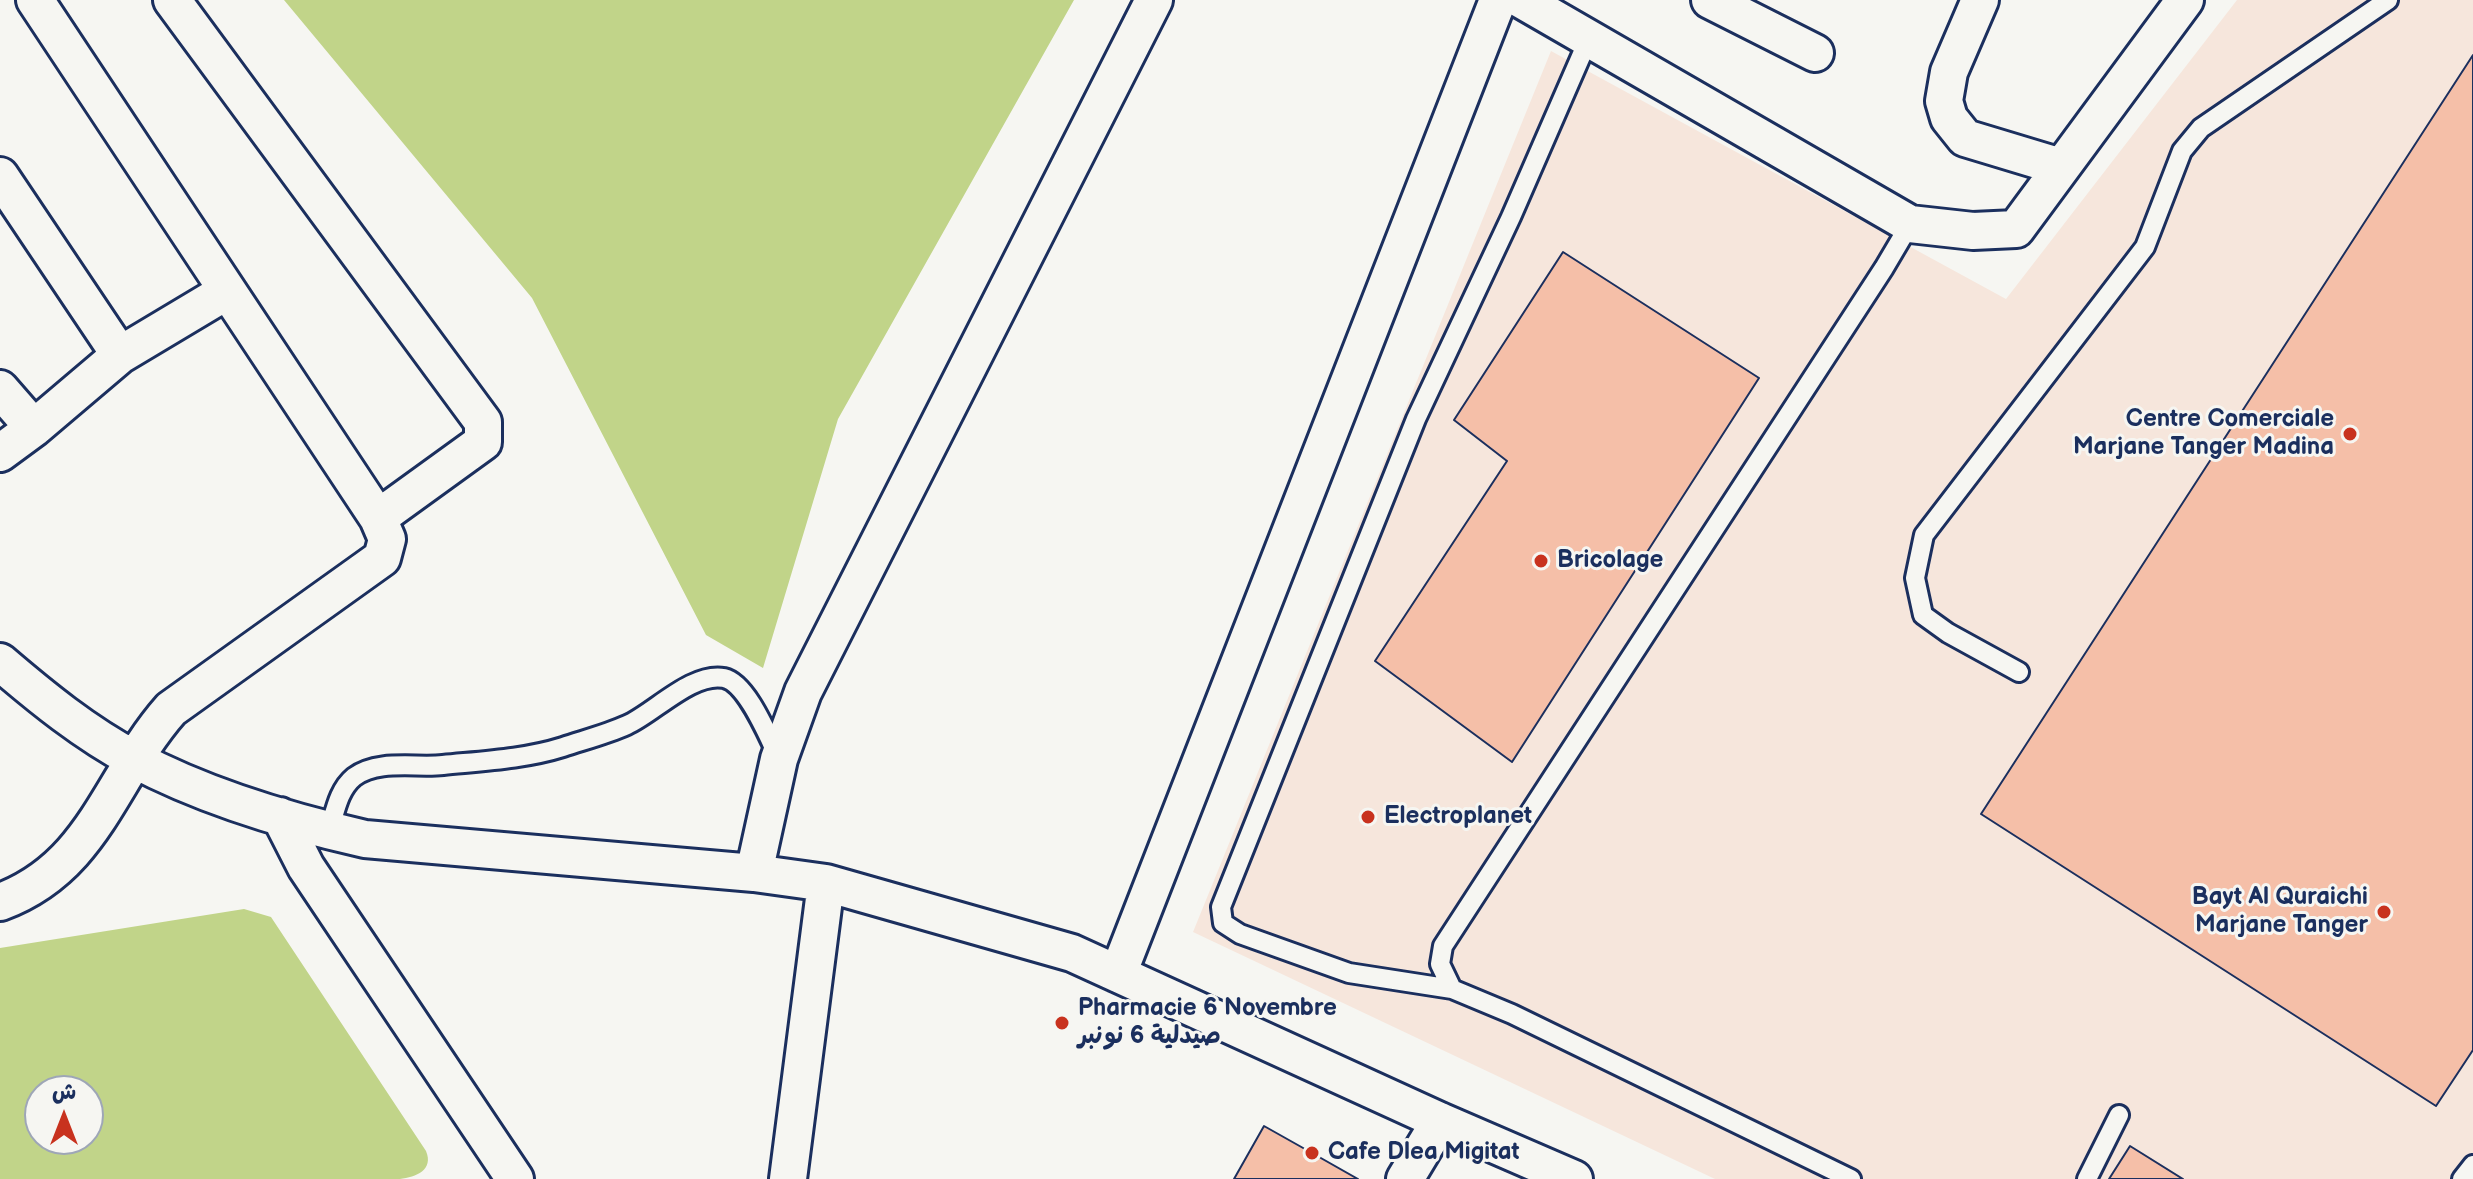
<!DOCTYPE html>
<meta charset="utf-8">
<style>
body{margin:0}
#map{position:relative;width:2473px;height:1179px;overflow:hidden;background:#f6f6f2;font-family:"Balsamiq Sans","Playpen Sans Arabic",sans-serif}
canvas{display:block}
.north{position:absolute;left:24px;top:1075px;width:80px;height:80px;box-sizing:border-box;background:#f6f6f2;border:2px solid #9ea6b7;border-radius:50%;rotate:0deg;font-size:22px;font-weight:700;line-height:32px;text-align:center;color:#1b2f5e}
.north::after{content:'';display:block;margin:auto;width:28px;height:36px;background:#c8321e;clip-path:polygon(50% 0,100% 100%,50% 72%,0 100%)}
</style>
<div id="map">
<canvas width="2473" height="1179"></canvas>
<div class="north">ش</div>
</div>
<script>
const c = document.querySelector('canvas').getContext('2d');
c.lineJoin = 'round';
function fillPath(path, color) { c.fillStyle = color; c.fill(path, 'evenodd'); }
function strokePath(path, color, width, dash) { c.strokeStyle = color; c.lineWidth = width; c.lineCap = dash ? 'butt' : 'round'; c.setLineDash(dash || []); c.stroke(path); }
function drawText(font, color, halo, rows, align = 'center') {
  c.font = font + ' "Balsamiq Sans","Playpen Sans Arabic",sans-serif'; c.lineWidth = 6; c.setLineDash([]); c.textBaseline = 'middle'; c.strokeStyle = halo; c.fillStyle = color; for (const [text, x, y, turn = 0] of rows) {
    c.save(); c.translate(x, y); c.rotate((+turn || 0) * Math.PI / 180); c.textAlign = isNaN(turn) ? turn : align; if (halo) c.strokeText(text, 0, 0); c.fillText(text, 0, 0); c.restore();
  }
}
fillPath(new Path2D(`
 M2237,0H2473V1179H1715L1193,932L1551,51L2006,299Z`), '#f6e6dc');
fillPath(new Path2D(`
 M284,0H1074L838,419L763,668L706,635L532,298Z
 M244,909L271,917L426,1151C434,1170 416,1177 400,1179H0V948ZM88,1091V1139H40V1091Z`), '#c1d489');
const building = new Path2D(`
 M2473,55V1050L2436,1106L1981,814Z
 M1563,252L1759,378L1512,762L1375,661L1507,461L1454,420Z
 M1264,1126L1312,1153L1358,1179H1234Z
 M2130,1146L2183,1179H2109Z`);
fillPath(building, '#f5bfa8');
strokePath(building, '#1b2f5e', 2);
const service = new Path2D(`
 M2019,672L1948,633L1923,615L1915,578L1924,535L2145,247L2182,151L2201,128L2388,0
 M329,831C335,813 338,790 354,777C378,759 416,768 443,765C483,761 525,759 563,747C584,740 607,734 627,725C654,713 692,672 724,678C747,683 768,736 778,756
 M1452,989L1349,973L1240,934L1223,923L1221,907L1416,419L1511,217L1589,38
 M1851,1179L1512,1014L1452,989L1440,964L1443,946L1884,268L1910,224
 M2087,1179L2119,1115
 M2462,1179L2473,1165`);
const minor = new Path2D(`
 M172,0L483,422V442L378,518
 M1522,0L1910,224L1973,231L2016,229L2185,0
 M1710,0L1815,53
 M1980,0L1949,72L1944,101L1949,118L1965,138L2061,167
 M0,176L120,355
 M0,389L34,428
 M0,453L34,428L120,355L227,291
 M0,662C42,698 85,733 134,759C205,797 286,821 365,839L754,873L826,883L1072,953L1440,1121L1574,1179
 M280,816L306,867L515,1179
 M754,873L779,759L803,692L1154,0
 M0,902C95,867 110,778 171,709L382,558L387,539L378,518L35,0
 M1118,974L1498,0
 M788,1179L826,883
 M1405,1179L1440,1121`);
strokePath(service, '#1b2f5e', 24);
strokePath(minor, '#1b2f5e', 42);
strokePath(service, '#f6f6f2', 18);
strokePath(minor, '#f6f6f2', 36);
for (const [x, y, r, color] of [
 [2350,434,8,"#c8321e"],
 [1541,561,8,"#c8321e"],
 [1368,817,8,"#c8321e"],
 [2384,912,8,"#c8321e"],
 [1062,1023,8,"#c8321e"],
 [1312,1153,8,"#c8321e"]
]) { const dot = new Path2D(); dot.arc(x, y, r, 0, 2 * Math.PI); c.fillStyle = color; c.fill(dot); strokePath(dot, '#f6f6f2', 3); }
drawText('bold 24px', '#1b2f5e', '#f6f6f2', [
 ["Centre Comerciale",2334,420,"right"],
 ["Marjane Tanger Madina",2334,448,"right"],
 ["Bricolage",1557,561],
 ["Electroplanet",1384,817],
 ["Bayt Al Quraichi",2368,898,"right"],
 ["Marjane Tanger",2368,926,"right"],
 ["Pharmacie 6 Novembre",1078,1009],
 ["صيدلية 6 نونبر",1078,1037],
 ["Cafe Dlea Migitat",1328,1153]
], 'left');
</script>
